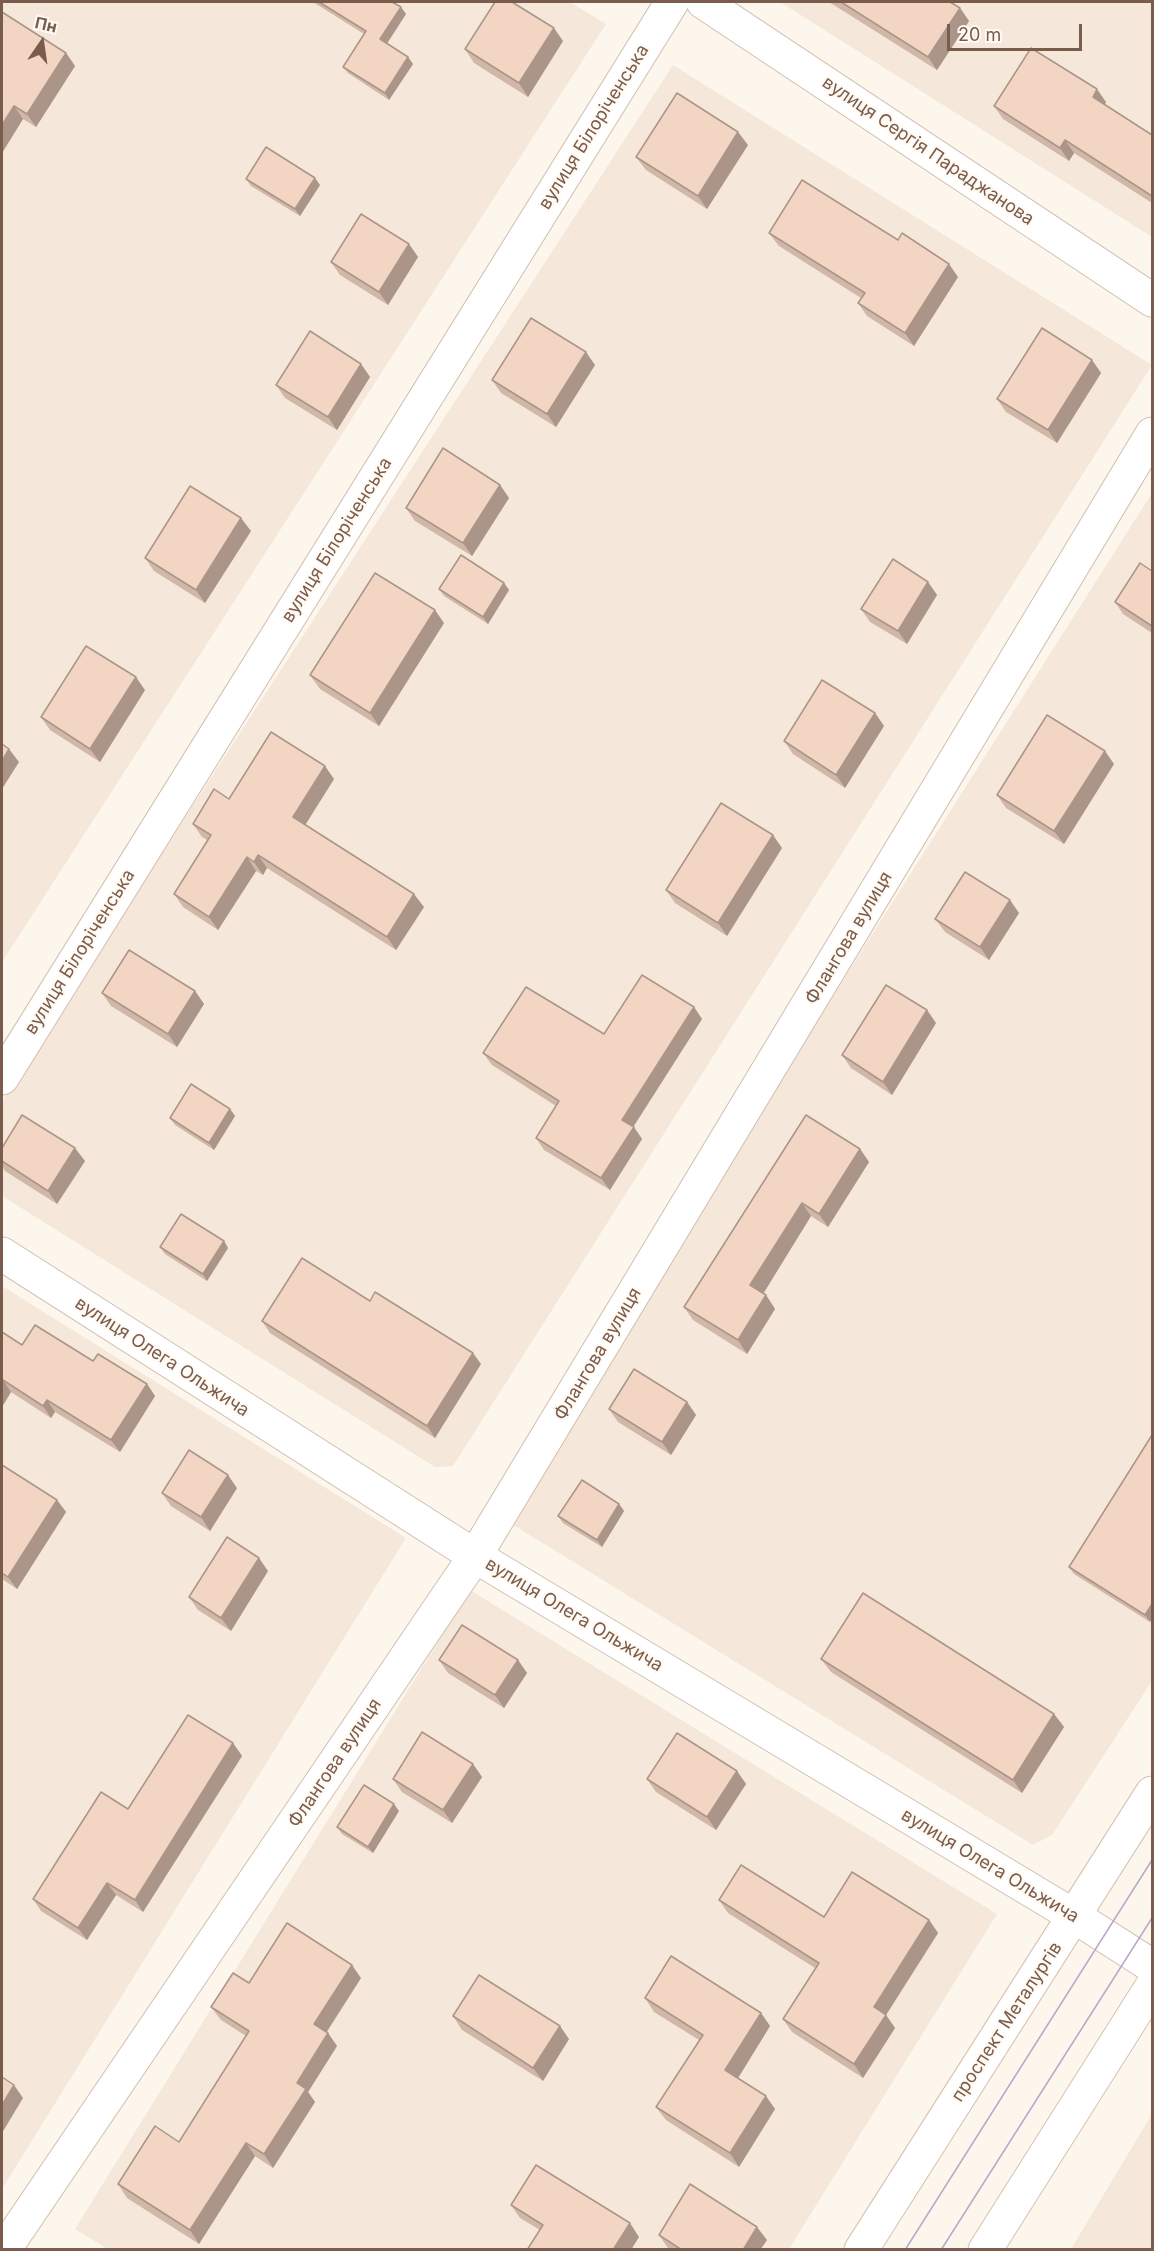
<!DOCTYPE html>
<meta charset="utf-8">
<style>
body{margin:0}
#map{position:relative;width:1154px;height:2251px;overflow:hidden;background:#fdf6ec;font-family:Inter,sans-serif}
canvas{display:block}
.frame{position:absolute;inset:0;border:3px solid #7a5c4d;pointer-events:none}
.north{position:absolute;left:12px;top:12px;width:60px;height:60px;-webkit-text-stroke:4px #fffaf3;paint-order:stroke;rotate:13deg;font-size:16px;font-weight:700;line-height:24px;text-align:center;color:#7a5c4d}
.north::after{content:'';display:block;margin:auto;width:21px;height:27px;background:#7a5c4d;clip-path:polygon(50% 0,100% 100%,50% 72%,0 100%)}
.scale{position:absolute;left:947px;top:24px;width:135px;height:27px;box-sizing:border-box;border:3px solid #7a5c4d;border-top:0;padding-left:8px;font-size:18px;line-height:21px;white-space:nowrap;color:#7a5c4d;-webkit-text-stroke:4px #fffaf3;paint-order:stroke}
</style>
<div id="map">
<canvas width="1154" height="2251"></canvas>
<div class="frame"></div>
<div class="north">Пн</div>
<div class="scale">20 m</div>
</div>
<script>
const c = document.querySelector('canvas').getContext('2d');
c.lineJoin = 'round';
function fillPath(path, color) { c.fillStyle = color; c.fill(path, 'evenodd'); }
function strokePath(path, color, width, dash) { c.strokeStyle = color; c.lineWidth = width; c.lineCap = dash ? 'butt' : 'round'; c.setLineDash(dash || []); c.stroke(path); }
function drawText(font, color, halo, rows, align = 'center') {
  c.font = font + ' Inter,sans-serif'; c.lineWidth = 4.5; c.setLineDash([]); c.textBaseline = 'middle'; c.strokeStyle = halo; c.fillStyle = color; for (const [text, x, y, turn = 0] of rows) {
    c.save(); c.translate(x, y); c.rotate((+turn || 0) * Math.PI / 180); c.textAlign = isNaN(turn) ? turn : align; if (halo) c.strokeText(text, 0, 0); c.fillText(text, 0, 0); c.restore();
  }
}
fillPath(new Path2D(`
 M2,2H570L606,24L2,962Z
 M780,2H1152V237Z
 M673,65L1152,365L453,1466L435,1467L2,1196V1100Z
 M1152,493V1681L1052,1835L1033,1845L502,1518Z
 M2,1286L406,1538L2,2189Z
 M470,1590L997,1914L789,2249L109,2250L75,2229Z
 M1152,2114V2249H1071Z`), '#f5e8da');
const minor = new Path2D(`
 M703,2L1152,300
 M2,1078L672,2
 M2,1254L475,1556L1074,1916L1152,1966
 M4,2250L475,1556L1152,434`);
const secondary = new Path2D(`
 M861,2250L1152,1793
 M985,2250L1152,1986`);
strokePath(minor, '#d1beb0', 35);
strokePath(secondary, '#d6c0b0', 35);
strokePath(minor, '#fff', 33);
strokePath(secondary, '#fff', 33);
strokePath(new Path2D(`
 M905,2250L1152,1860
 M941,2250L1152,1918`), '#b9a8c9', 1.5);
fillPath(new Path2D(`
 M313,2H392L406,14L387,44L408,57L413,64L389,100L348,73L343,67L364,34Z
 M829,2H950L960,8L969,21L937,70Z
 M2,12L66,53L75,66L36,127L23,119L2,153Z
 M563,41L528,97L474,63L465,49Z
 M1106,102L1105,105L1152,135V203L1074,153L1069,161L1003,119L994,106Z
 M748,145L707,209L646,170L636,157Z
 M246,179L320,185L300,216L251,186Z
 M769,233L898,240L958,277L914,346L867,316L858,303L861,298L779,246Z
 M409,244L418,257L388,305L340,275L331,262Z
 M1092,360L1101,373L1057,443L1006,412L997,399Z
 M361,364L370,377L337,430L285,398L276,385Z
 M595,365L556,427L501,393L492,380Z
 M500,485L509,498L472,556L415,521L406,508Z
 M251,531L205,603L154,571L145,558Z
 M1152,571V633L1123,614L1115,602Z
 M928,582L937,595L907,644L870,622L861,609Z
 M504,583L509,590L488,624L444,596L439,589Z
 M444,623L379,726L320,689L310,675Z
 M145,690L100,762L50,730L41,717Z
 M875,713L884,726L845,788L793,754L784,741Z
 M1114,764L1064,844L1006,808L997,795Z
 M334,779L305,825L424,907L396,950L267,868L263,875L256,871L218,930L183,907L174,894L207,840L202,837L193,824L229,799Z
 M782,848L727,936L675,903L666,890Z
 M1019,913L989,960L945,932L935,919Z
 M195,991L204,1004L177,1047L111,1006L102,993Z
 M694,1007L702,1019L633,1127L642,1139L610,1190L544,1150L536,1138L556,1106L492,1065L483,1053L604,1034Z
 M936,1023L892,1095L851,1068L842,1055Z
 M230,1109L235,1116L214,1150L175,1125L170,1118Z
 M2,1148L85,1161L57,1204L5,1171L2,1166Z
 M860,1149L869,1162L828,1227L811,1216L763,1293L766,1295L775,1309L747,1354L693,1320L684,1307Z
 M224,1241L228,1248L207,1281L165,1254L160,1247Z
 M262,1321L481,1364L435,1438L270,1333Z
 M2,1332L22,1345L93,1361L147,1384L155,1396L120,1452L55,1412L51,1418L11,1392L2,1407Z
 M687,1402L696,1415L671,1455L618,1422L609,1409Z
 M1152,1435L1150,1622L1074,1574L1069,1567Z
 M2,1465L57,1500L66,1512L17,1589L2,1579Z
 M237,1488L210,1531L171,1506L162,1493Z
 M619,1504L624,1511L602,1547L563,1523L558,1516Z
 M268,1571L231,1631L198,1610L189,1597Z
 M821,1659L1054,1714L1064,1727L1022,1793L831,1672Z
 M439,1660H518L527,1673L504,1708L448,1673Z
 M233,1743L242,1756L143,1912L116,1895L87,1940L41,1911L33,1899L128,1809Z
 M473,1764L482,1777L452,1823L402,1792L393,1779Z
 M737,1771L746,1784L716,1830L656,1792L647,1779Z
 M399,1811L373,1853L342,1834L337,1827Z
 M719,1900L824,1917L929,1920L938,1933L886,2015L895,2028L863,2078L792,2032L783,2019L815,1968L728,1913Z
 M361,1978L327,2032L337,2046L308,2092L315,2102L273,2168L255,2156L199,2244L127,2198L118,2184L179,2142L246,2036L221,2020L211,2007L249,1983Z
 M645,1998L761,2013L770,2026L738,2078L775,2109L739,2167L666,2120L656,2107L699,2040L654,2012Z
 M453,2016L569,2039L543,2081L462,2030Z
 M511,2205L639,2237L540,2230L520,2218Z
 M659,2235L767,2240L760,2250H671L668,2248Z`), '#d1b7a8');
fillPath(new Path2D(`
 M401,7L406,14L385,46L380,39Z
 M960,8L969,21L937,70L928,57Z
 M554,28L563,41L528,97L519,83Z
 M66,53L75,66L36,127L27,114Z
 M408,57L413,64L389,100L385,93Z
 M1097,89L1106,102L1102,110L1093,97Z
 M14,106L23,119L2,153V125Z
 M738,132L748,145L707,209L698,196Z
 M1065,140L1074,153L1069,161L1060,148Z
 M315,178L320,185L300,216L295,209Z
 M409,244L418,257L388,305L379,292Z
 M949,264L958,277L914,346L905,333Z
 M586,352L595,365L556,427L547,414Z
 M1092,360L1101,373L1057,443L1048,430Z
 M361,364L370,377L337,430L328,417Z
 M500,485L509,498L472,556L463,543Z
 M241,518L251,531L205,603L196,590Z
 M928,582L937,595L907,644L898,631Z
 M504,583L509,590L488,624L483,617Z
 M435,610L444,623L379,726L370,713Z
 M136,677L145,690L100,762L90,749Z
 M875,713L884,726L845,788L836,775Z
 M9,749L19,762L2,789V761Z
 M1105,751L1114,764L1064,844L1054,831Z
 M325,766L334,779L302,830L293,817Z
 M773,835L782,848L727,936L718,923Z
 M258,855L267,868L263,875L254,862Z
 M247,857L256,871L218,930L209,917Z
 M414,894L424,907L396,950L387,937Z
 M1010,900L1019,913L989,960L980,947Z
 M195,991L204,1004L177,1047L168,1034Z
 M694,1007L702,1019L630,1132L622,1120Z
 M927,1010L936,1023L892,1095L883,1082Z
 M230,1109L235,1116L214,1150L209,1143Z
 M634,1127L642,1139L610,1190L601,1178Z
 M75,1148L85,1161L57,1204L48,1191Z
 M860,1149L869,1162L828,1227L819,1214Z
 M802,1203L811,1216L760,1299L750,1285Z
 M224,1241L228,1248L207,1281L203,1274Z
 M766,1295L775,1309L747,1354L738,1340Z
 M473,1353L481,1364L435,1438L427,1426Z
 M3,1380L11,1392L2,1407V1382Z
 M147,1384L155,1396L120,1452L111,1440Z
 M47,1400L55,1412L51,1418L43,1406Z
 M687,1402L696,1415L671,1455L662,1442Z
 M228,1475L237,1488L210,1531L201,1517Z
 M57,1500L66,1512L17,1589L8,1577Z
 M619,1504L624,1511L602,1547L597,1540Z
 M259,1558L268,1571L231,1631L221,1618Z
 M1152,1604V1619L1150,1622L1145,1615Z
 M518,1660L527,1673L504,1708L495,1695Z
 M1054,1714L1064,1727L1022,1793L1013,1780Z
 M233,1743L242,1756L143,1912L135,1900Z
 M473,1764L482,1777L452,1823L443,1810Z
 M737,1771L746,1784L716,1830L707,1817Z
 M394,1804L399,1811L373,1853L368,1847Z
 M107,1883L116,1895L87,1940L78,1928Z
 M929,1920L938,1933L886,2015L895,2028L863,2078L854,2064L874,2007Z
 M352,1965L361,1978L323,2037L314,2024Z
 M761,2013L770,2026L735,2083L725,2070Z
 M560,2026L569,2039L543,2081L533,2068Z
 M328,2033L337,2046L308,2092L315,2102L273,2168L264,2154L297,2083Z
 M14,2085L23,2098L2,2133V2105Z
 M766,2096L775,2109L739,2167L730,2153Z
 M246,2143L255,2156L199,2244L190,2230Z
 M630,2223L639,2237L631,2250H613Z
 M757,2227L767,2240L760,2250H743Z`), '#aa9588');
const building = new Path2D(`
 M319,2H392L401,7L380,39L408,57L385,93L343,67L366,31Z
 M495,2H512L554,28L519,83L465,49Z
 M841,2H950L960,8L928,57Z
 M2,12L66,53L27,114L14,106L2,125Z
 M1031,48L1097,89L1093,97L1152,135V196L1065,140L1060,148L994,106Z
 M677,93L738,132L698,196L636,157Z
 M266,147L315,178L295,209L246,179Z
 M802,180L898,240L902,233L949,264L905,333L858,303L865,293L769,233Z
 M361,214L409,244L379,292L331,262Z
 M531,318L586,352L547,414L492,380Z
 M1042,328L1092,360L1048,430L997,399Z
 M310,331L361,364L328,417L276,385Z
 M443,448L500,485L463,543L406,508Z
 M190,486L241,518L196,590L145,558Z
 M461,555L504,583L483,617L439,589Z
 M893,559L928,582L898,631L861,609Z
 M1140,563L1152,571V626L1115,602Z
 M375,573L435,610L370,713L310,675Z
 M86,646L136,677L90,749L41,717Z
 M822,680L875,713L836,775L784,741Z
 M1047,715L1105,751L1054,831L997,795Z
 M271,732L325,766L293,817L414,894L387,937L258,855L254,862L247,857L209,917L174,894L211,835L193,824L214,789L229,799Z
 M2,744L9,749L2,761Z
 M721,803L773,835L718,923L666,890Z
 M965,872L1010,900L980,947L935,919Z
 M129,950L195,991L168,1034L102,993Z
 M642,975L694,1007L622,1120L634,1127L601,1178L536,1138L559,1101L483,1053L526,987L604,1034Z
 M886,985L927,1010L883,1082L842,1055Z
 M191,1084L230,1109L209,1143L170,1118Z
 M22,1115L75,1148L48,1191L2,1161V1148Z
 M806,1115L860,1149L819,1214L802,1203L750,1285L766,1295L738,1340L684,1307Z
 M181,1214L224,1241L203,1274L160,1247Z
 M302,1258L370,1301L375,1292L473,1353L427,1426L262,1321Z
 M35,1325L93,1361L98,1354L147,1384L111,1440L47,1400L43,1406L3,1380L2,1382V1332L22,1345Z
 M634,1369L687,1402L662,1442L609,1409Z
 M1152,1435V1604L1145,1615L1069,1567Z
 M189,1450L228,1475L201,1517L162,1493Z
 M2,1465L57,1500L8,1577L2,1573Z
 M582,1480L619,1504L597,1540L558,1516Z
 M227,1537L259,1558L221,1618L189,1597Z
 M863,1593L1054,1714L1013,1780L821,1659Z
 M462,1625L518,1660L495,1695L439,1660Z
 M188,1715L233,1743L135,1900L107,1883L78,1928L33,1899L101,1792L128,1809Z
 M422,1732L473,1764L443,1810L393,1779Z
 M677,1733L737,1771L707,1817L647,1779Z
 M364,1785L394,1804L368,1847L337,1827Z
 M741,1865L824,1917L852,1872L929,1920L874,2007L886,2015L854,2064L783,2019L819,1963L719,1900Z
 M287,1923L352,1965L314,2024L328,2033L297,2083L306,2089L264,2154L246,2143L190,2230L118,2184L155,2126L179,2142L249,2031L211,2007L233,1973L249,1983Z
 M671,1956L761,2013L725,2070L766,2096L730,2153L656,2107L703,2035L645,1998Z
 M479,1975L560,2026L533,2068L453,2016Z
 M2,2077L14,2085L2,2105Z
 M536,2165L630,2223L613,2250H527L543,2225L511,2205Z
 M690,2184L757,2227L743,2250H682L659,2235Z`);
fillPath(building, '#f3d5c3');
strokePath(building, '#aa9588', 1.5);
drawText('18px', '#7a5c4d', '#fffaf3', [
 ["вулиця Білоріченська",594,127,-58],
 ["вулиця Сергія Параджанова",928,151,34],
 ["вулиця Білоріченська",337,540,-58],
 ["Флангова вулиця",849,938,-59],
 ["вулиця Білоріченська",80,952,-58],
 ["Флангова вулиця",598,1354,-59],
 ["вулиця Олега Ольжича",162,1357,33],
 ["вулиця Олега Ольжича",574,1615,31],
 ["Флангова вулиця",335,1763,-56],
 ["вулиця Олега Ольжича",990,1866,31],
 ["проспект Металургів",1007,2022,-57]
]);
</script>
